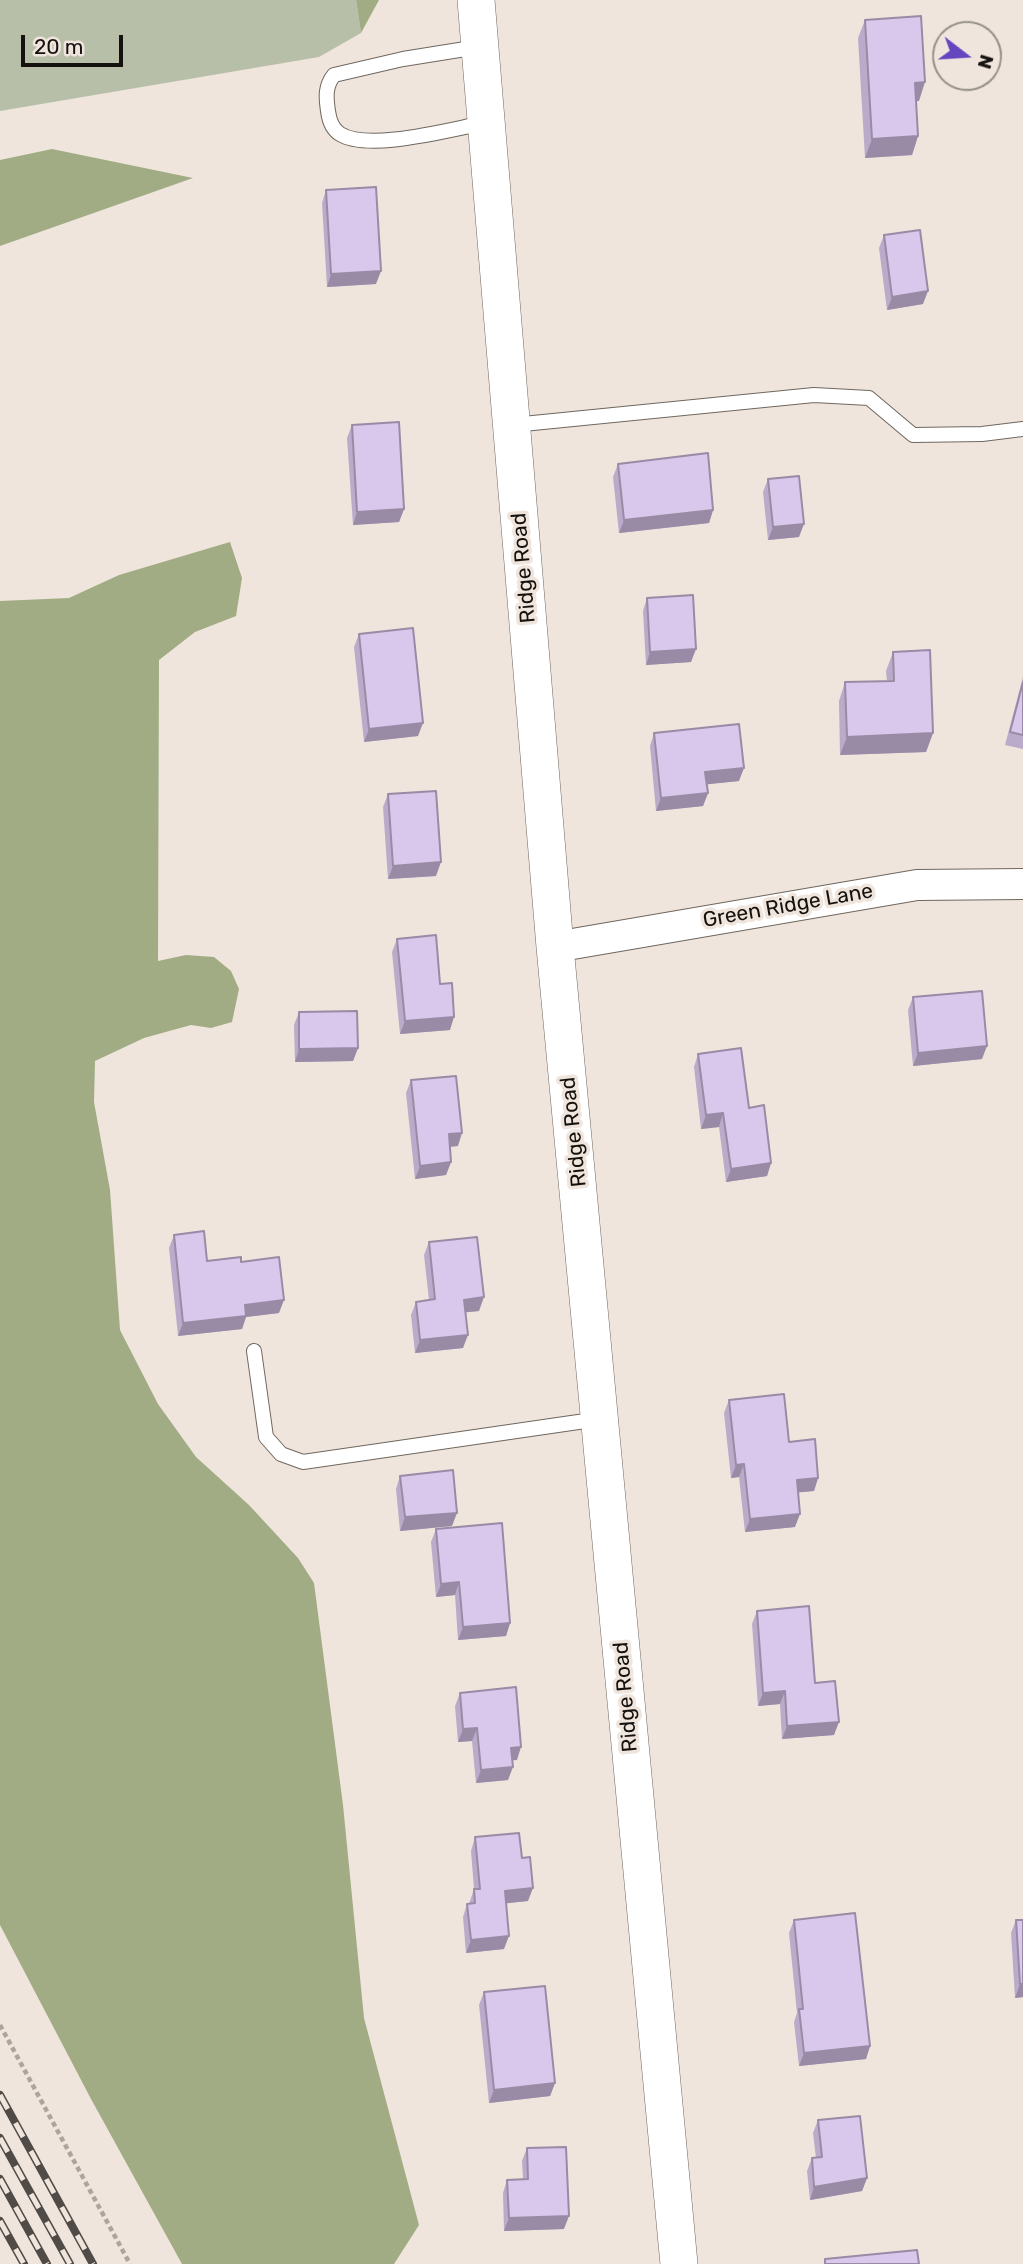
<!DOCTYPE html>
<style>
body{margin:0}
#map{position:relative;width:1023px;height:2264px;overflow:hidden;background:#efe5dc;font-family:Rubik,sans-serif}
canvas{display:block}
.north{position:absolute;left:932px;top:21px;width:70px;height:70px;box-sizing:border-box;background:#efe5dc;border:2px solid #97908a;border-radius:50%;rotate:107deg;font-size:19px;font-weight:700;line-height:28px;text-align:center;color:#14110e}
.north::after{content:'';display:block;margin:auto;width:24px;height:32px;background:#6446bf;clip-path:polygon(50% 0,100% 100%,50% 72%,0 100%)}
.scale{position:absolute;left:21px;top:35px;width:102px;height:32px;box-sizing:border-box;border:4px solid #14110e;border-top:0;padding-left:9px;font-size:21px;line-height:24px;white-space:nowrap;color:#14110e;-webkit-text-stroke:5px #efe5dc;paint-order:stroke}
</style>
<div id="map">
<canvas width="1023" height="2264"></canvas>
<div class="north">N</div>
<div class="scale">20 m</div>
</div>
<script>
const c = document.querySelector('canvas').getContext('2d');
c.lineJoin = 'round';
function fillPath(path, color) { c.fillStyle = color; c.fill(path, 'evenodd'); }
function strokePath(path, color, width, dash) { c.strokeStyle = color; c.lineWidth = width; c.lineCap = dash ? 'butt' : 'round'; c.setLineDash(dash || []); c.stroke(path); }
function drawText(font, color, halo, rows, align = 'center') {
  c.font = font + ' Rubik,sans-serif'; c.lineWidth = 7; c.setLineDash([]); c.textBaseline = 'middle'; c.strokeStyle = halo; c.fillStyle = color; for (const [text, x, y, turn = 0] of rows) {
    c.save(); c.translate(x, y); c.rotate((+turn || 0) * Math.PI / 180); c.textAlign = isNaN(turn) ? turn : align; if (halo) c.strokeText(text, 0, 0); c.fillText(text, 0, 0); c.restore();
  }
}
fillPath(new Path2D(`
 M0,0H356L361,33L319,57L0,111Z`), '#b8bfa8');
fillPath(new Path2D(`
 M356,0H379L361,33Z
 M52,149L193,178L0,246V160Z
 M230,542L242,578L236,616L195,632L159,660L158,961L186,955L214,957L231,971L239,989L232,1022L211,1028L191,1025L144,1038L95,1061L94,1102L110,1190L120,1330L158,1404L196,1457L249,1505L298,1558L314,1583L343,1805L364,2018L419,2225L394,2264H182L91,2099L0,1925V601L69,598L119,575Z`), '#a1ac85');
const service = new Path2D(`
 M478,47L403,59L334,75C325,86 326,97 328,111C329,119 332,129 340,134C369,152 451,129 485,123
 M513,425L814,395L869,398L913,435L982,434L1023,429
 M254,1351L266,1437L281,1454L303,1462L599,1419`);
const minor = new Path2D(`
 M555,947L917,885L1023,884`);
const tertiary = new Path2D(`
 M476,0L555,947L679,2264`);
strokePath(service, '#6f675f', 16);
strokePath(minor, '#6f675f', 32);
strokePath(tertiary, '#6f675f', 38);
strokePath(new Path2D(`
 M0,2025L130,2264`), '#aca49d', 4.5, [5, 3.5]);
strokePath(service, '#fff', 14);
strokePath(minor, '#fff', 30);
strokePath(tertiary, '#fff', 37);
const rail = new Path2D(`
 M0,2095L93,2264
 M0,2138L70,2264
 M0,2179L47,2264
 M0,2221L24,2264`);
strokePath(rail, '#504b47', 8);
strokePath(rail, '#efe5dc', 5, [16]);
fillPath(new Path2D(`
 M865,20L919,101H916L918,136L912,155L865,158L858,38Z
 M326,190L376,284L327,287L322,203Z
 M884,235L923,304L887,310L879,248Z
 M352,425L404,509L399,522L353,525L347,438Z
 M618,464L713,510L709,523L619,533L613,477Z
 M768,479L799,537L768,540L763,492Z
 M647,598L691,662L646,665L643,611Z
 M359,634L418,736L364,742L354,647Z
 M893,652L933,733L926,752L840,755L839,701L845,682L887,681L886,671Z
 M1023,677V749L1005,745Z
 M654,733L739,781L707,784L708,793L703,806L656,811L650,746Z
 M388,794L436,876L388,879L383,807Z
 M397,939L440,984L450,1030L400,1034L392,952Z
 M913,997L982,1059L913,1066L908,1010Z
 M299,1012L358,1048L353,1061L295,1062L294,1025Z
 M698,1054L749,1108L771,1163L767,1176L726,1182L719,1127L701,1129L694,1067Z
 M411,1080L458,1146L450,1147L451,1162L446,1175L415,1179L406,1093Z
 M174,1235L207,1261L241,1262L279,1313L246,1317L242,1329L178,1336L169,1248Z
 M429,1242L479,1311L466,1312L463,1348L415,1353L411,1315L416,1302L429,1300L424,1255Z
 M729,1400L789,1442L818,1478L814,1491L798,1492L795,1527L745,1532L739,1477L731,1478L724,1413Z
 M400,1476L452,1526L400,1531L396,1489Z
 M436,1529L510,1623L506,1636L458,1640L455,1595L436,1597L431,1542Z
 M757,1611L815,1683L834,1735L782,1739L780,1704L758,1706L752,1624Z
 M460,1693L517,1760H512L508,1780L476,1783L472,1741L458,1742L455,1706Z
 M475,1837L522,1858L528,1901L506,1903L504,1949L466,1953L463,1917L467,1904H469L474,1889L471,1851Z
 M794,1920L870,2046L866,2059L799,2066L794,2022L797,2013L789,1933Z
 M1016,1920L1023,1997L1015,1998L1011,1933Z
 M484,1992L555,2083L550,2096L489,2103L479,2005Z
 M818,2120L867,2178L862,2191L810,2200L807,2171L812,2158H816L813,2133Z
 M527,2148L564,2229L504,2231L503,2193L507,2180L523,2179L522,2161Z`), '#bbabcb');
fillPath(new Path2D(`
 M925,82L919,101L908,102L915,83Z
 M918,136L912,155L865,158L872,139Z
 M381,271L376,284L327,287L331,274Z
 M928,291L923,304L887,310L892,297Z
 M404,509L399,522L353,525L357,512Z
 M713,510L709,523L619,533L624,520Z
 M804,524L799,537L768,540L773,527Z
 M696,649L691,662L646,665L650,652Z
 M423,723L418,736L364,742L369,729Z
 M933,733L926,752L840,755L847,737Z
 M744,768L739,781L701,785L705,772Z
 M708,793L703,806L656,811L661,798Z
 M441,862L436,876L388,879L393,866Z
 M454,1017L450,1030L400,1034L405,1021Z
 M987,1046L982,1059L913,1066L918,1053Z
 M358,1048L353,1061L295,1062L299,1049Z
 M723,1113L719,1127L701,1129L706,1115Z
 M462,1133L458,1146L444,1147L449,1134Z
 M451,1162L446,1175L415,1179L420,1166Z
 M771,1163L767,1176L726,1182L731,1169Z
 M484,1297L479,1311L459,1313L464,1300Z
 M284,1300L279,1313L246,1317L242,1329L178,1336L183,1323L245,1305Z
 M468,1335L463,1348L415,1353L420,1340Z
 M744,1464L739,1477L731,1478L736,1465Z
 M818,1478L814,1491L792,1493L797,1480Z
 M457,1513L452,1526L400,1531L405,1517Z
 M800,1514L795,1527L745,1532L750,1519Z
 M459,1582L455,1595L436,1597L441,1584Z
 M510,1623L506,1636L458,1640L463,1627Z
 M785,1691L780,1704L758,1706L763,1693Z
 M839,1722L834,1735L782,1739L787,1726Z
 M477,1728L472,1741L458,1742L463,1729Z
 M521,1747L517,1760L506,1761L511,1748Z
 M513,1767L508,1780L476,1783L481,1770Z
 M533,1888L528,1901L500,1904L505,1891Z
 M509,1936L504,1949L466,1953L471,1940Z
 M1020,1984H1023V1997L1015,1998Z
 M870,2046L866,2059L799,2066L804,2053Z
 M555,2083L550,2096L489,2103L494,2090Z
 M867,2178L862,2191L810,2200L814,2187Z
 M569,2216L564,2229L504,2231L509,2218Z`), '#998ba5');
const building = new Path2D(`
 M921,16L925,82L915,83L918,136L872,139L865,20Z
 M376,187L381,271L331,274L326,190Z
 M920,230L928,291L892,297L884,235Z
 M399,422L404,509L357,512L352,425Z
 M708,453L713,510L624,520L618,464Z
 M799,476L804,524L773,527L768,479Z
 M693,595L696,649L650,652L647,598Z
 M413,628L423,723L369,729L359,634Z
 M930,650L933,733L847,737L845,682L894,681L893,652Z
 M1023,682V735L1010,732Z
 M739,724L744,768L705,772L708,793L661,798L654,733Z
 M436,791L441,862L393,866L388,794Z
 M436,935L440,984L452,983L454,1017L405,1021L397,939Z
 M982,991L987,1046L918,1053L913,997Z
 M357,1011L358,1048L299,1049V1012Z
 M741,1048L749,1108L764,1105L771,1163L731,1169L723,1113L706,1115L698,1054Z
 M456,1076L462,1133L449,1134L451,1162L420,1166L411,1080Z
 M204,1231L207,1261L241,1257V1262L279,1257L284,1300L245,1305L246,1316L183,1323L174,1235Z
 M477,1237L484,1297L464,1300L468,1335L420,1340L416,1302L435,1299L429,1242Z
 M784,1394L789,1442L815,1439L818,1478L797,1480L800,1514L750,1519L744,1464L736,1465L729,1400Z
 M453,1470L457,1513L405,1517L400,1476Z
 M502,1523L510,1623L463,1627L459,1582L441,1584L436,1529Z
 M809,1606L815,1683L835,1681L839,1722L787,1726L785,1691L763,1693L757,1611Z
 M516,1687L521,1747L511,1748L513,1767L481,1770L477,1728L463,1729L460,1693Z
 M519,1833L522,1858L530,1857L533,1888L505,1891L509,1936L471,1940L467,1904L475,1903L474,1889H480L475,1837Z
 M855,1913L870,2046L804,2053L799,2009H803L794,1920Z
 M1016,1920H1023V1984H1020Z
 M545,1986L555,2083L494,2090L484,1992Z
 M860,2116L867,2178L814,2187L812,2158L822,2157L818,2120Z
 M566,2147L569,2216L509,2218L507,2180L528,2179L527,2148Z
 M917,2250L919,2264H825V2259Z`);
fillPath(building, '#dac7ec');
strokePath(building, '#998ba5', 2);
drawText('21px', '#14110e', '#efe5dc', [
 ["Ridge Road",524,568,-95],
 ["Green Ridge Lane",788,906,-10],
 ["Ridge Road",574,1132,-96],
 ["Ridge Road",626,1697,-95]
]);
</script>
